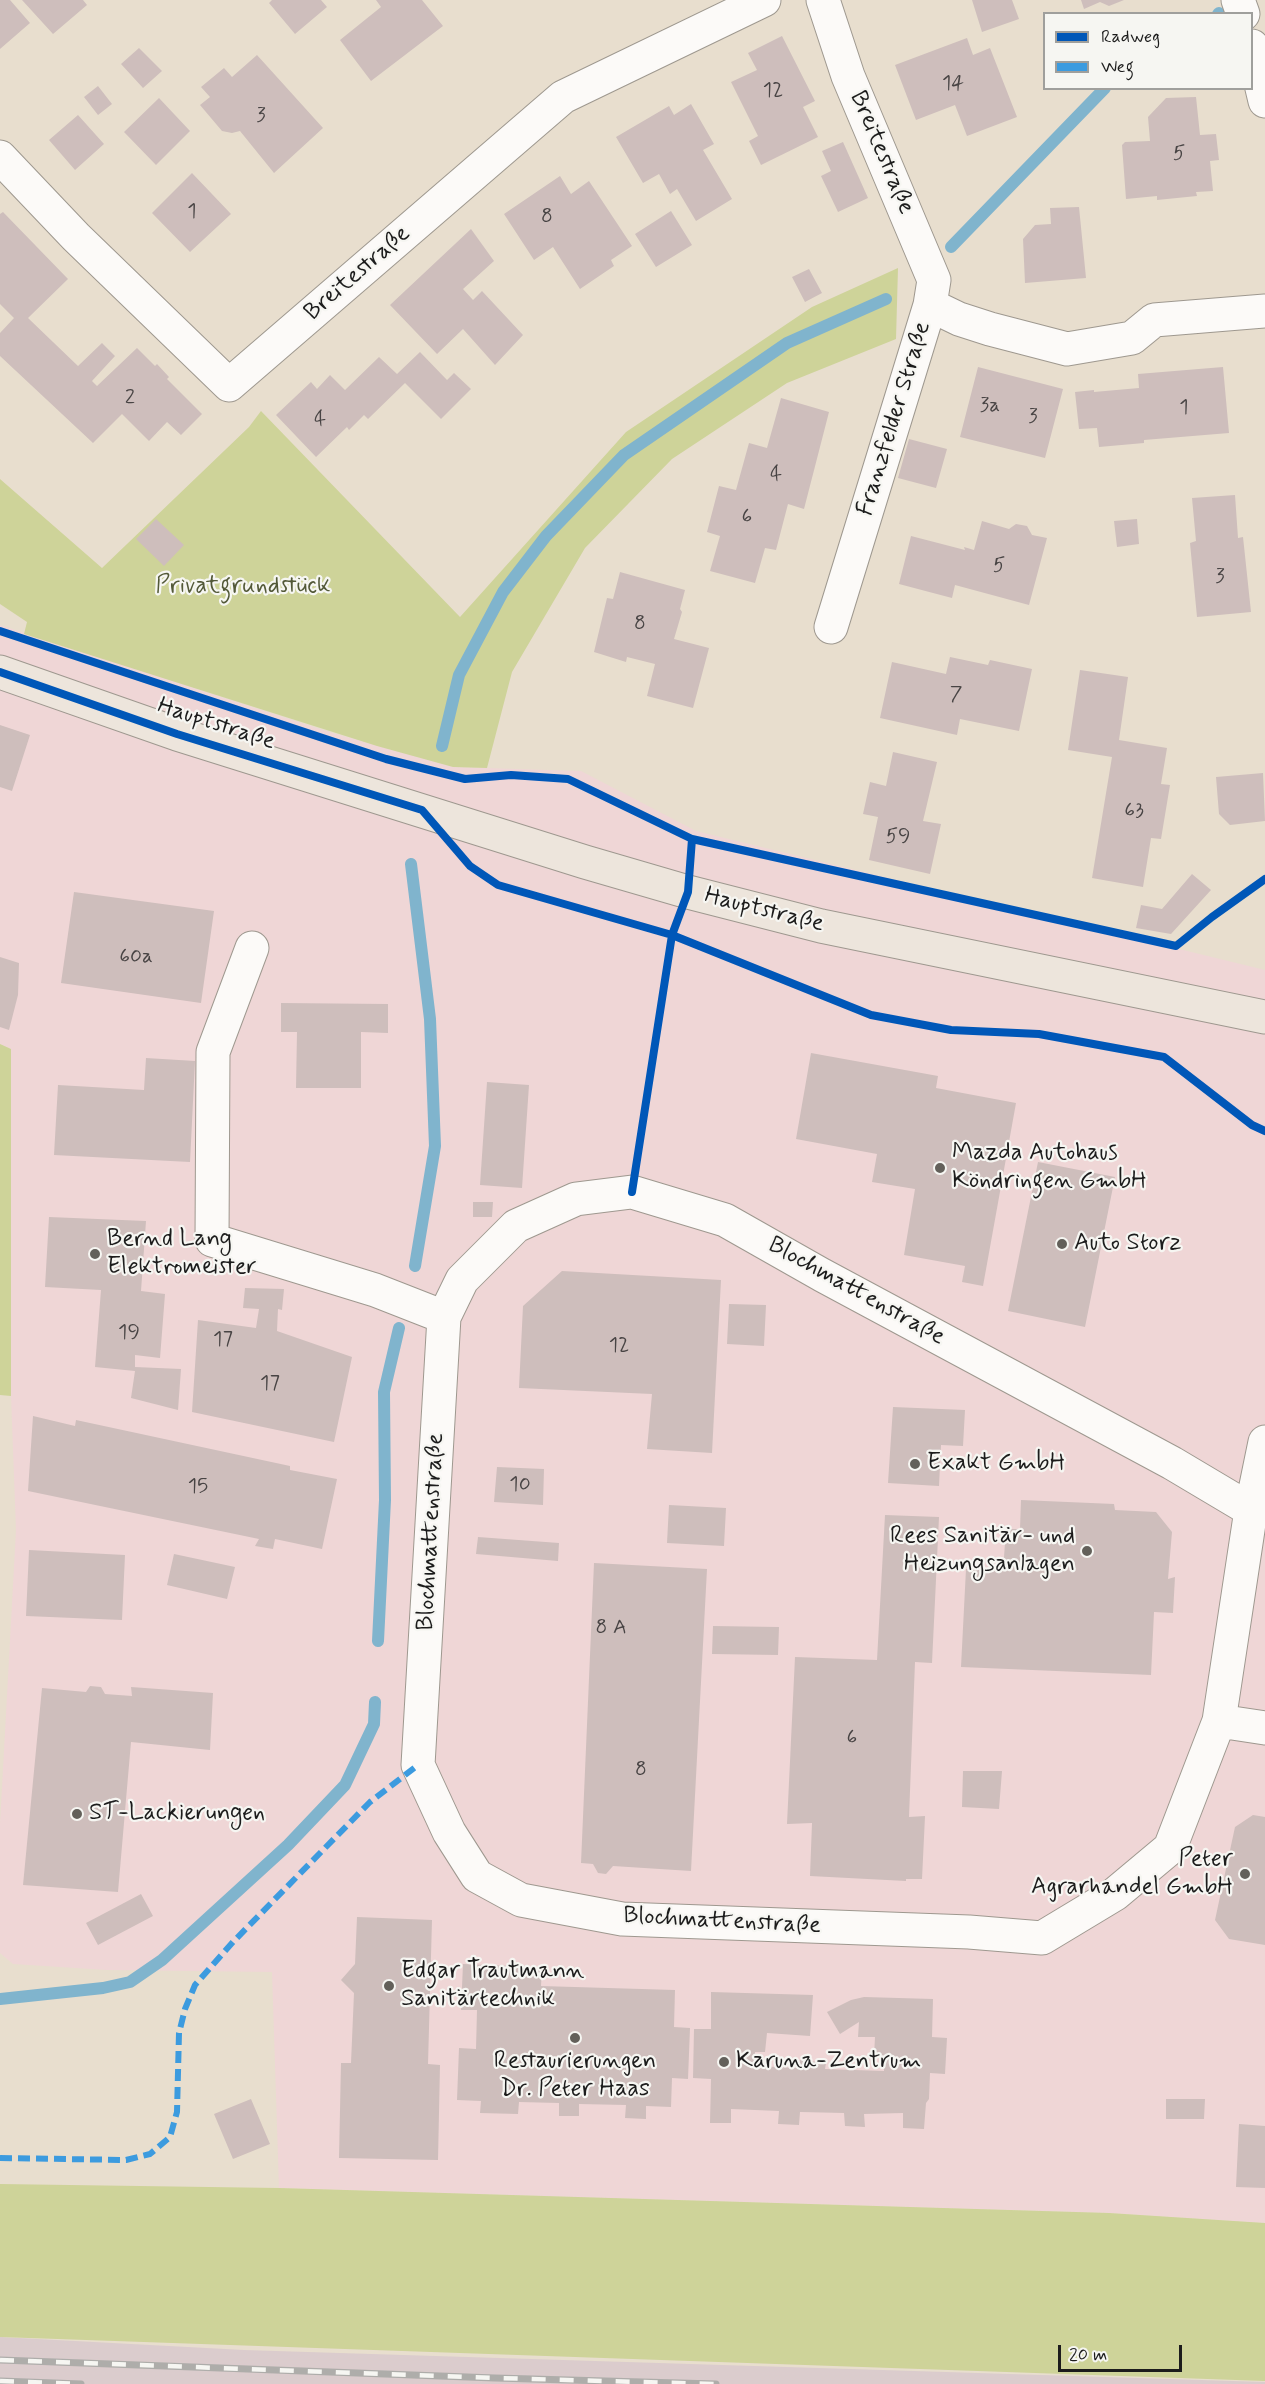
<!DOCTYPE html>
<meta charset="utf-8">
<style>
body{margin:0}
#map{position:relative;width:1265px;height:2384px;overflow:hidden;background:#e8dece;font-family:Mynerve,sans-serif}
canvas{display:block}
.legend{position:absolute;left:1043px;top:12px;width:210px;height:78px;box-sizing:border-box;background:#f6f6f2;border:2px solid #9f9f9c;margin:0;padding:8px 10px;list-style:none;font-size:18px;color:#1c1c1c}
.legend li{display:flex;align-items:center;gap:12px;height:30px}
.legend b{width:30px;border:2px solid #9f9f9c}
.scale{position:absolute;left:1058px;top:2345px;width:124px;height:27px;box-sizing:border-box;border:3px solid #1c1c1c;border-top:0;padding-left:8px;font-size:18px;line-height:21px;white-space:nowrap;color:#1c1c1c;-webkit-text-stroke:4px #f6f6f2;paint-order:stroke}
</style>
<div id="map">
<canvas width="1265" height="2384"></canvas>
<ul class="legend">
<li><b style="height:8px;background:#0057b8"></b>Radweg</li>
<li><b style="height:8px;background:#3c9bdf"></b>Weg</li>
</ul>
<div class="scale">20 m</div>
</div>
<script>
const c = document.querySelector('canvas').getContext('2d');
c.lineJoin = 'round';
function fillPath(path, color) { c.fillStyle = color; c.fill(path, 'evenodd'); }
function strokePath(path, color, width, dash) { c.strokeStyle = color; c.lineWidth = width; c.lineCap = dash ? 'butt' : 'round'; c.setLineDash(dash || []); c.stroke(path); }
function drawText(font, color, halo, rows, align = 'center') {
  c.font = font + ' Mynerve,sans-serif'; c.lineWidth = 4.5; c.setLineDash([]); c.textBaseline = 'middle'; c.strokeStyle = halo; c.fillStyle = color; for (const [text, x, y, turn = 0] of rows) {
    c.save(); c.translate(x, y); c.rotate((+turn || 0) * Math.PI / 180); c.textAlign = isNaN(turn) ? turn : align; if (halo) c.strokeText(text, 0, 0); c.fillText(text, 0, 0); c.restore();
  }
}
fillPath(new Path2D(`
 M0,625L329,732L453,767L581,771L696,831L1265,970V2223L1109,2213L279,2188L272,1972L107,1970L13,1964L0,1953V1824L16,1530L11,1396V1049L0,1044Z`), '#efd6d6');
fillPath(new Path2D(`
 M0,2337L244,2350L1265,2382V2384H0Z`), '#dbcccd');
fillPath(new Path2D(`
 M898,268L896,339L787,383L672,459L585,548L512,672L487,768L453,767L377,746L24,634L27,622L0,604V479L102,568L249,427L261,411L460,617L626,432L812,307Z
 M0,1044L11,1049V1396L0,1395Z
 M0,2184L279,2188L1109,2213L1265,2223V2381L0,2337Z`), '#ced399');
strokePath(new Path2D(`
 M1218,14L1219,13
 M951,247L1105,88
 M442,746L459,675L503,592L546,536L624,455L787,343L886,299
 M411,864L430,1019L435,1146L415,1266
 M378,1641L385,1500L384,1392L399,1328
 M0,1999L103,1988L130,1982L162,1960L288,1845L345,1785L374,1724L375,1702`), '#80b4cd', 12);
fillPath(new Path2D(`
 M0,0H10L30,23L0,49Z
 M22,0H83L87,5L53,34Z
 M272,0H321L327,7L295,34L269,3Z
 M376,0H422L443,26L371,81L340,40L381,7Z
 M972,0H1012L1019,19L982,32Z
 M1081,0H1124L1109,6L1100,2L1084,9Z
 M782,36L815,101L803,107L818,137L761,165L749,141L758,136L731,82L757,70L748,53Z
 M967,38L973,55L990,48L1017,117L967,136L955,105L916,120L895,65Z
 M139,48L162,71L143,88L121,64Z
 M257,55L323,128L274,173L240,131L232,133L222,131L200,105L210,97L201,87L224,68L232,77Z
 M98,86L112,104L98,115L84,97Z
 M1196,97L1200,135L1216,134L1219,160L1210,161L1213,191L1196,192L1197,196L1157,200V196L1126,199L1122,145L1125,142L1150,141L1148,117L1166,98Z
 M159,98L190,131L156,165L124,132Z
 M691,104L714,144L703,150L732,199L696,221L677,189L670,194L659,174L643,183L616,137L669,106L674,115Z
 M78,115L104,144L75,170L49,140Z
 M843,142L868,198L838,212L821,176L831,171L822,151Z
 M192,173L231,214L190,252L152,213Z
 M560,176L571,194L589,181L632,246L611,260L614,266L580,289L553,247L534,260L504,214Z
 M1079,207L1086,278L1025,283L1023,239L1035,225L1051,224L1050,208Z
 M671,211L692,245L656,267L635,234Z
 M3,212L68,279L28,318L78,366L102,343L115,356L92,381L97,386L137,348L155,366L157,364L169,377L167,379L202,414L181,435L167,422L149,441L122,414L93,443L0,356V333L14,318L0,304V214Z
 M471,229L494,261L463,289L473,300L482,291L523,335L495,365L463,329L437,354L390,305Z
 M809,269L822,293L805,302L792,277Z
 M420,352L447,380L454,373L471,389L441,419L405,383L368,419L364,415L349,430L347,427L316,457L276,415L311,382L317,389L330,375L345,390L379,357L397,374Z
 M978,367L1063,389L1045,458L960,437Z
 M1223,367L1229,433L1144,440V443L1099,447L1097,428L1079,429L1075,392L1094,390V392L1139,388L1138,374Z
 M781,398L829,412L804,509L788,504L776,550L765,548L755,583L710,571L720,536L707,532L719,486L736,490L749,443L767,448Z
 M909,439L947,449L936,488L898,478Z
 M1235,495L1238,538L1243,537L1251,612L1197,617L1190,543L1196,541L1192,498Z
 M156,519L184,545L164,566L136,539Z
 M1137,519L1139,544L1117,547L1114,521Z
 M982,521L1009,529L1016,524L1027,526L1032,535L1047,538L1029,605L955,585L952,598L899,584L911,536L965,550L964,547L974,550Z
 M620,572L685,590L680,609L682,612L674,639L709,648L693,708L647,696L655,664L627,657L626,662L594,652L607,598L613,599Z
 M950,657L988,665L990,660L1032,669L1019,731L960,719L957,735L880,718L892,662L946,674Z
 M1080,670L1128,677L1119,740L1167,748L1161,784L1170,785L1161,839L1151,838L1143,887L1092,878L1112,757L1068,750Z
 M0,725L30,735L12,791L0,787Z
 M893,752L937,762L923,821L941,824L930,874L869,860L878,817L863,814L870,782L886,786Z
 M1263,773L1265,821L1230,825L1219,814L1216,777Z
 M1192,874L1211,890L1171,934L1136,928L1141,905L1162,909Z
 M74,892L214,911L201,1003L61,983Z
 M0,957L19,963L18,995L9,1030L0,1027Z
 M281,1003L388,1004V1033L361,1032V1088H296L297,1032H281Z
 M811,1053L938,1076L936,1088L1016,1103L983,1286L962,1282L965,1266L904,1255L915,1189L872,1182L877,1154L796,1139Z
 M146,1058L195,1061L190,1162L54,1155L58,1085L144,1090Z
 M487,1082L529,1085L522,1188L480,1185Z
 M1038,1162L1115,1177L1085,1327L1008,1311Z
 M473,1202H493L492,1217H473Z
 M49,1217L146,1221L141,1291L165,1294L160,1358L135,1355V1367L181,1369L178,1410L131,1398L135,1371L95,1367L101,1290L45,1287Z
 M562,1271L721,1280L712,1453L647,1449L652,1394L519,1388L523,1306Z
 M245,1288L284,1289L282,1310L278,1309L277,1331L352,1357L334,1442L192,1412L198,1320L256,1328L259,1309L243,1308Z
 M729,1304L766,1305L764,1346L727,1344Z
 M893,1407L965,1410L963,1446L941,1445L939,1486L888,1483Z
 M33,1416L75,1426L76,1420L290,1466V1470L337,1479L322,1549L275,1539L273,1549L255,1546L259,1539L28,1491Z
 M497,1467L544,1469L543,1505L494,1502Z
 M1021,1500L1114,1504L1115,1510L1156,1512L1172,1532L1168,1579L1175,1577L1173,1613L1154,1612L1151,1675L961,1667L966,1569L1003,1571L1006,1529H1020Z
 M669,1505L726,1508L724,1546L667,1543Z
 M885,1515L939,1517L932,1663L915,1662L909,1817L925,1816L922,1879H906V1881L810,1876L812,1823L787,1824L795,1657L877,1660Z
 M478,1537L559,1543L558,1561L476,1554Z
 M29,1550L125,1555L122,1620L26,1616Z
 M174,1554L235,1567L227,1599L167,1585Z
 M594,1563L707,1569L691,1871L613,1866L606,1874L598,1873L593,1864L581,1863Z
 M713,1626L779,1627L778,1655L712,1654Z
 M90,1686L101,1687L105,1694L132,1696L131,1687L213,1693L210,1750L131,1742L118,1892L23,1885L42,1688L86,1692Z
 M963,1771H1002L999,1809L962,1807Z
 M1253,1815L1265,1817V1945L1229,1939L1215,1920L1235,1827Z
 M141,1894L153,1916L98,1945L86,1923Z
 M357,1917L432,1920L428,2064L440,2065L438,2160L339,2158L341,2063H351L354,1993L341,1980L355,1964Z
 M463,1964L542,1967L541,1986L675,1990L674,2027L690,2028L688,2079L672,2078L671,2107L646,2106V2119L625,2118L626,2105L579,2104V2116H559V2103L519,2102L518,2114L480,2113L481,2101L457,2100L459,2048L476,2049L477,2010H461Z
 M711,1992L813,1995L810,2036L767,2033L765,2052H755V2066L799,2068L800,2060L826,2063L825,2069L884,2071V2057L874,2056L875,2037H858L859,2022L840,2034L827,2012L851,2000L864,1997L933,1999L932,2037L947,2038L945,2074L930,2073L929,2099L926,2103L924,2129L903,2128V2113L864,2114L865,2127L845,2126L844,2113L800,2112L799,2125L778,2124L779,2111L731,2109V2123H710L711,2079L693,2078L694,2029H711Z
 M251,2099L270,2144L233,2159L214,2114Z
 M1166,2099H1205L1204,2119H1166Z
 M1239,2124L1265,2126V2188L1236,2187Z`), '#cebebc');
const street = new Path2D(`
 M823,0L848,76L934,280L930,305
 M1238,0L1243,14
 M1252,46L1265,101
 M0,157L76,237L229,385L563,97L764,0
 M831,627L930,305L959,319L990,329L1067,349L1132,338L1154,320L1265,311
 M252,948L213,1052L212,1240L375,1290L444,1317
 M1251,1510L1172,1463L822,1275L725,1220L632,1192L576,1199L516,1226L462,1280L444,1317L418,1765L449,1832L477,1876L521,1900L622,1919L969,1932L1042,1938L1115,1894L1170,1848L1219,1721L1251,1510L1265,1442
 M1219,1721L1265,1728`);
const primary = new Path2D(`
 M0,672L177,734L585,862L688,892L821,926L1265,1017`);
strokePath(street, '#9e988f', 35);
strokePath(primary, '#9e988f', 35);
strokePath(street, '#fcfaf8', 33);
strokePath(primary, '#ede5dc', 33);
const rail = new Path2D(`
 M0,2360L495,2378L716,2384
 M0,2381L81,2384`);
strokePath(rail, '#aeadaa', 7);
strokePath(rail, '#f6f6f2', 4.5, [14]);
strokePath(new Path2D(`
 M0,2158L126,2160L150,2154L170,2137L177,2112L179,2033L185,2009L195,1985L233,1942L370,1802L418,1765`), '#3c9bdf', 6, [12, 6]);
strokePath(new Path2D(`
 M0,631L386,759L465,779L511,775L568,779L692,839L1176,946L1212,917L1265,879
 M0,672L177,734L422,810L470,866L498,885L672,935L871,1015L951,1030L1039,1034L1164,1057L1252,1125L1265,1131
 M632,1192L672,935L688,892L692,839`), '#0057b8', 8);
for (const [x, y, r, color] of [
 [940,1168,6,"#63605a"],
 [1062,1244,6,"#63605a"],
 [95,1254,6,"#63605a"],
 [915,1464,6,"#63605a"],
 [1087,1551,6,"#63605a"],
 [77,1814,6,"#63605a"],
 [1245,1874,6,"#63605a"],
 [389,1986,6,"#63605a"],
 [575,2038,6,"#63605a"],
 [724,2062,6,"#63605a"]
]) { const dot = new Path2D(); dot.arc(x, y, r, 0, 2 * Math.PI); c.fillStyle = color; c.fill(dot); strokePath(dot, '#f6f6f2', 2); }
drawText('21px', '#484444', null, [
 ["14",953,85],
 ["12",773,92],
 ["3",261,117],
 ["5",1179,155],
 ["1",192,213],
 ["8",547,218],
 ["2",130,399],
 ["3a",990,407],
 ["1",1184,409],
 ["3",1033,418],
 ["4",320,421],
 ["4",776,476],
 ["6",747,518],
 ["5",999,567],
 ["3",1220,578],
 ["8",640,625],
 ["7",956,696],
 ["63",1134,812],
 ["59",898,838],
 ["60a",136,958],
 ["19",129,1334],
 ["17",223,1341],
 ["12",619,1347],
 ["17",270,1385],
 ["10",520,1486],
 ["15",198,1488],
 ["8 A",611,1629],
 ["6",852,1739],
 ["8",641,1771]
]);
drawText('24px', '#1c1c1c', '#f6f6f2', [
 ["Breitestraße",881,153,67],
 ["Breitestraße",358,274,-41],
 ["Franzfelder Straße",895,419,-73],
 ["Hauptstraße",216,725,18],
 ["Hauptstraße",764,911,14],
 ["Blochmattenstraße",856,1292,29],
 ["Blochmattenstraße",432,1532,-87],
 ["Blochmattenstraße",722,1922,3]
]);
drawText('24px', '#535938', '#f6f6f2', [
 ["Privatgrundstück",243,587]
]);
drawText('24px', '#1c1c1c', '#f6f6f2', [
 ["Mazda Autohaus",952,1154],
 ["Köndringen GmbH",952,1182],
 ["Bernd Lang",107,1240],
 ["Elektromeister",107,1268],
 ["Auto Storz",1074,1244],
 ["Exakt GmbH",927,1464],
 ["Rees Sanitär- und",1075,1537,"right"],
 ["Heizungsanlagen",1075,1565,"right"],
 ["ST-Lackierungen",89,1814],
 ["Peter",1233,1860,"right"],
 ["Agrarhandel GmbH",1233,1888,"right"],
 ["Edgar Trautmann",401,1972],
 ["Sanitärtechnik",401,2000],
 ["Restaurierungen",575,2062,"center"],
 ["Dr. Peter Haas",575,2090,"center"],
 ["Karuna-Zentrum",736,2062]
], 'left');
</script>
